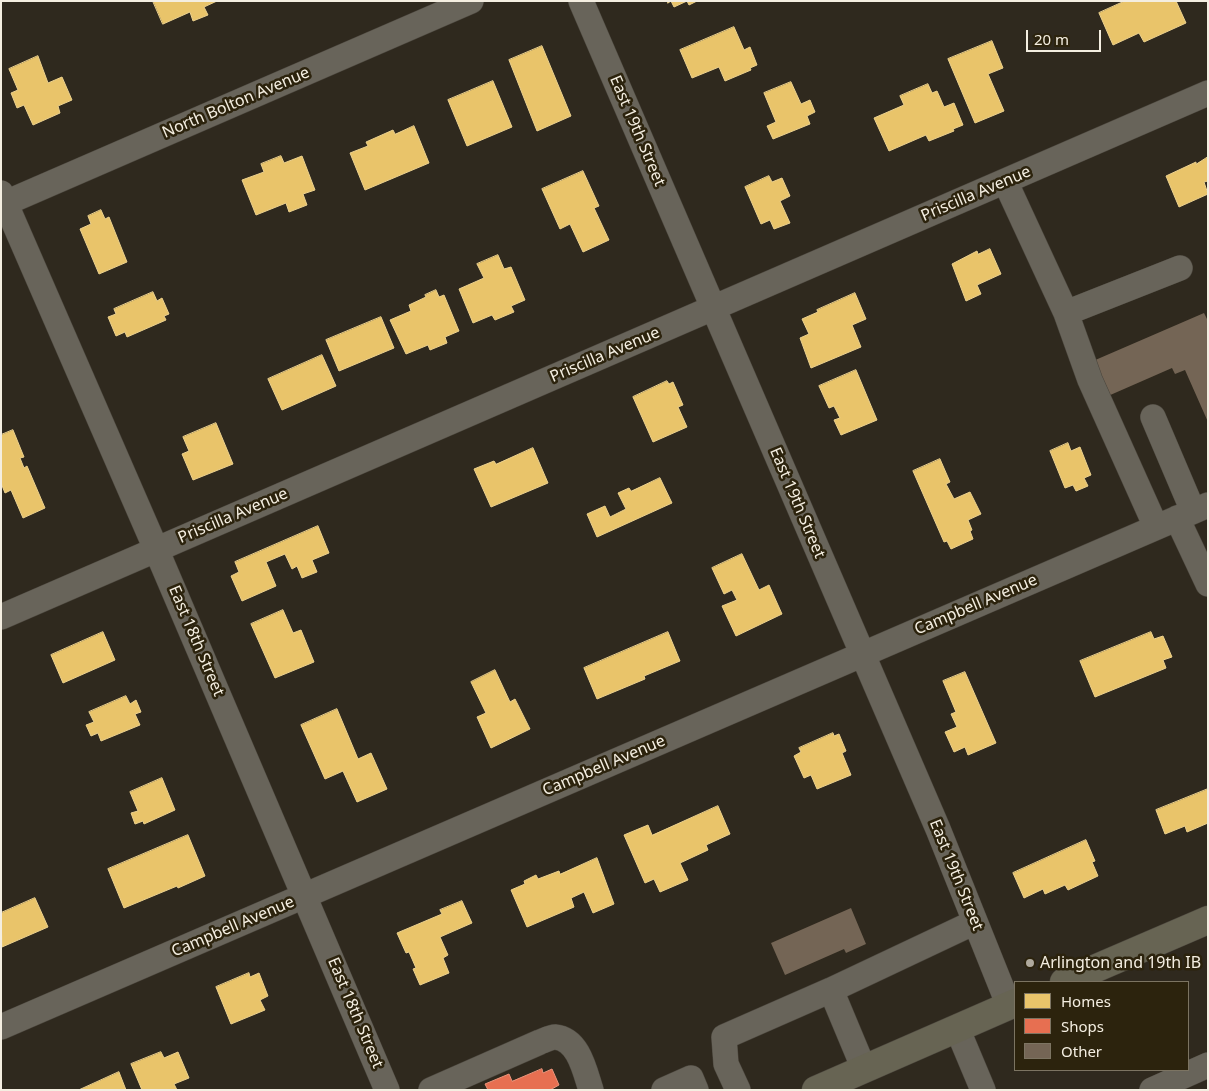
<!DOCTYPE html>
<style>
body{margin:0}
#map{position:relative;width:1209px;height:1091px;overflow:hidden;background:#2f291e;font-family:"Noto Sans",sans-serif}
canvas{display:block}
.frame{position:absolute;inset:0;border:2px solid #f4eee1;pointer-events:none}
.legend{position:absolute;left:1014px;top:981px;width:175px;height:90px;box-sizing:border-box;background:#2c230d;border:1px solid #7c7462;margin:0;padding:6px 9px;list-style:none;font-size:15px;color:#f4eee1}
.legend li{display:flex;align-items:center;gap:10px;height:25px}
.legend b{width:25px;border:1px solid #7c7462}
.scale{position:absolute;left:1026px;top:30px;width:75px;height:22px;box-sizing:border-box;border:2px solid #f4eee1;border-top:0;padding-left:6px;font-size:15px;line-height:18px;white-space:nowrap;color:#f4eee1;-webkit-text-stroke:4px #2c230d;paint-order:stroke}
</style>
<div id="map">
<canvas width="1209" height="1091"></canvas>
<div class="frame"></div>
<ul class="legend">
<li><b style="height:14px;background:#e9c46a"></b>Homes</li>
<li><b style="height:14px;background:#e76f51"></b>Shops</li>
<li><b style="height:14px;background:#746555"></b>Other</li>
</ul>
<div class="scale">20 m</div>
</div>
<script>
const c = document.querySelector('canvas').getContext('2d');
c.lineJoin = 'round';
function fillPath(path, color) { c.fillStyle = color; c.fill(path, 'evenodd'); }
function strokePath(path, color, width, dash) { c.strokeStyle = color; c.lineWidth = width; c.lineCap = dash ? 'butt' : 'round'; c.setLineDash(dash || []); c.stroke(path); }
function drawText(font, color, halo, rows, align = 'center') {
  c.font = font + ' "Noto Sans",sans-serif'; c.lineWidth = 5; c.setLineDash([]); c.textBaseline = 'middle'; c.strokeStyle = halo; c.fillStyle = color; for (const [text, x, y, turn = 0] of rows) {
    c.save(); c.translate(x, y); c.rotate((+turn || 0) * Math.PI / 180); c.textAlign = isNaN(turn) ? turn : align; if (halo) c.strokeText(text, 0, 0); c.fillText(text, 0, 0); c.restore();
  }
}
const homes = new Path2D(`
 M153,1H217L204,7L208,15L193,21L190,12L163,24Z
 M668,1H697L689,5L687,1L674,7L671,1L668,3Z
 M1125,1H1176L1186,23L1144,42L1139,33L1113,45L1099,13Z
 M734,27L744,50L750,47L757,65L750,68L751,70L725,81L719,67L692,78L680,50Z
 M992,41L1003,68L988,74L1004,111L975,123L948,59Z
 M542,46L571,116L537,131L509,60Z
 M38,56L48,83L62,77L72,100L58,106L60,113L33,125L24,105L17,108L11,93L18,90L9,69Z
 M493,81L512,127L467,146L448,100Z
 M791,82L801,104L810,100L815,112L807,116L810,124L773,139L767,126L776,122L764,93Z
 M928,84L932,93L937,91L944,107L954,103L963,125L953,129L954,131L929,141L926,135L889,151L874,118L904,105L900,96Z
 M414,126L429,163L365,190L350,153L368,146L366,142L393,130L395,134Z
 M281,156L284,163L302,156L315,190L303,194L307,205L289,212L286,203L256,215L242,180L264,172L261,164Z
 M1208,157V181L1204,182L1208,194L1179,207L1166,176L1196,162V164Z
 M583,171L599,206L594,208L609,240L583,252L570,224L560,229L542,189Z
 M769,176L772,182L782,178L790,196L780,201L790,223L774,229L770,220L761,224L745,187Z
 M101,210L105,219L109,217L127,262L99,274L80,229L91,224L88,216Z
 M990,249L1001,274L977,285L981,294L966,301L952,264L977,251L978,254Z
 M498,255L504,269L511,267L525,300L511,306L514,312L495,320L492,315L473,323L459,289L484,278L477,264Z
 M436,290L439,297L444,295L459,331L445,337L447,343L430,350L428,345L406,354L390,320L411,311L409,305L426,297L425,295Z
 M153,292L157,301L162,298L169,314L164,316L166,320L127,337L125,332L116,336L108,317L116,314L114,309Z
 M855,293L866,319L852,325L861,347L811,368L800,338L809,334L802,319L818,312L817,310Z
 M381,317L394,348L339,371L326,340Z
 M322,355L336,386L282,410L268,379Z
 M856,370L877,420L841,435L834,420L840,418L834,406L829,408L819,386Z
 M667,381L669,384L673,382L683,405L678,407L687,427L653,442L633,397Z
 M216,423L233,464L193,480L182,454L189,451L183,437Z
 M13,430L24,457L20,458L24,468L27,466L45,508L23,518L11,490L5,493L1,483V435Z
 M1068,443L1071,451L1080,447L1091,475L1084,478L1088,486L1076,491L1073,485L1065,488L1050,451Z
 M533,448L548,483L491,507L474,469L494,461L496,464Z
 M940,459L950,482L946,484L954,499L970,492L981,514L968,520L972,530L970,531L973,539L951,549L947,541L944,542L913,471Z
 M660,478L672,503L597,537L587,514L605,506L610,517L626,509L618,493L629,488L631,491Z
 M318,526L329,553L312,560L317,572L302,578L297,566L292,569L285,554L266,562L276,586L242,601L231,576L239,572L235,562Z
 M742,554L759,590L769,585L782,614L736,636L722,606L737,600L732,590L724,594L712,568Z
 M283,610L293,633L301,630L314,662L275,678L251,624Z
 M103,632L115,660L63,683L51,655Z
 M668,632L680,661L644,676L645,679L597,699L584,668Z
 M1151,632L1154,639L1163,636L1172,657L1163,660L1166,668L1095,697L1080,661Z
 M495,670L510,702L515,699L530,729L491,748L477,717L486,713L471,682Z
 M965,672L996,743L968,755L965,747L954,752L945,732L957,727L951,714L956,712L943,681Z
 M126,696L130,704L136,700L141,712L135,714L140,725L101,741L98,733L91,736L86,725L94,722L89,712Z
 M337,709L358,759L371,753L387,789L357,802L343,771L325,779L301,725Z
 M833,733L834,736L839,734L846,751L842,753L851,775L817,789L811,775L804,778L794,756L801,752L799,748Z
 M162,778L175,810L144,824L143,821L135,824L131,813L138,811L130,792Z
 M1208,789V823L1187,832L1185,826L1165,834L1156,810Z
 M718,806L730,834L706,845L708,850L680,863L688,880L660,892L654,879L645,883L624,835L648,825L652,835Z
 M188,835L205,876L178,888L177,886L124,908L108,869Z
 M1086,840L1095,861L1092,862L1098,876L1068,890L1065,885L1045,894L1043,889L1024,898L1013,873Z
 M597,858L614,904L593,913L584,892L571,898L574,907L527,927L511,890L525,884L524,881L536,875L538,879L559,871L560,874Z
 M35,898L48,927L2,947L1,913Z
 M462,901L472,923L440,937L448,955L443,958L449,973L420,985L413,969L416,968L409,952L406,953L397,933L442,914L440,910Z
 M249,973L250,977L259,973L268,996L260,1000L265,1010L231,1024L216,987Z
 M161,1052L164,1058L178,1052L189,1078L174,1084L177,1090H142L131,1064Z
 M119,1072L126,1090H79Z`);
fillPath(homes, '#e9c46a');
strokePath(homes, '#ecd18e', 1);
const shops = new Path2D(`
 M542,1069L543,1073L552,1069L559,1085L550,1090H488L485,1084L509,1074L512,1081Z`);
fillPath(shops, '#e76f51');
strokePath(shops, '#eb957c', 1);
fillPath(new Path2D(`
 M1204,313L1208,321V422L1185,370L1175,374L1172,368L1108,396L1093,361Z
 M851,908L866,944L846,953L844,949L785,975L771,943Z`), '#746555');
const minor = new Path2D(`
 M581,1L938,829L1009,1006
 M1005,181L1066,313L1180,268
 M1,193L156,549L387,1090
 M1,205L471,1
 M1066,313L1090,380L1156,527
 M1153,417L1193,511
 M1177,518L1208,584
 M1,617L1208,93
 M1,1027L1208,505
 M957,1028L983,1090
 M864,1069L831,990L975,922
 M431,1090L540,1042C545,1040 551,1037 555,1037C579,1039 585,1072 591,1090
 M664,1090L691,1078L696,1090
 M738,1090L726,1064L724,1037L831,990
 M1152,1090L1208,1065`);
const major = new Path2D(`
 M1064,982L1208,920
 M816,1090L1015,1003`);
strokePath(minor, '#4b463d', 26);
strokePath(major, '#4b463d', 29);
strokePath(minor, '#68645a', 25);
strokePath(major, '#676453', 28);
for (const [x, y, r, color] of [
 [1030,963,5,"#afa99d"]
]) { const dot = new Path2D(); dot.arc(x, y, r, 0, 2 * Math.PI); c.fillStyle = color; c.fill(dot); strokePath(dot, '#2c230d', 2); }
drawText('16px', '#f4eee1', '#2c230d', [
 ["North Bolton Avenue",236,103,-23],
 ["East 19th Street",637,131,67],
 ["Priscilla Avenue",976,194,-23],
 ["Priscilla Avenue",605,355,-23],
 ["East 19th Street",797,503,67],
 ["Priscilla Avenue",233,516,-23],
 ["Campbell Avenue",976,605,-23],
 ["East 18th Street",196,641,67],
 ["Campbell Avenue",604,766,-23],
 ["East 19th Street",956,875,68],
 ["Campbell Avenue",233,927,-23],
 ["East 18th Street",355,1013,67]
]);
drawText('16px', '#f4eee1', '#2c230d', [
 ["Arlington and 19th IB",1040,963]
], 'left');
</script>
